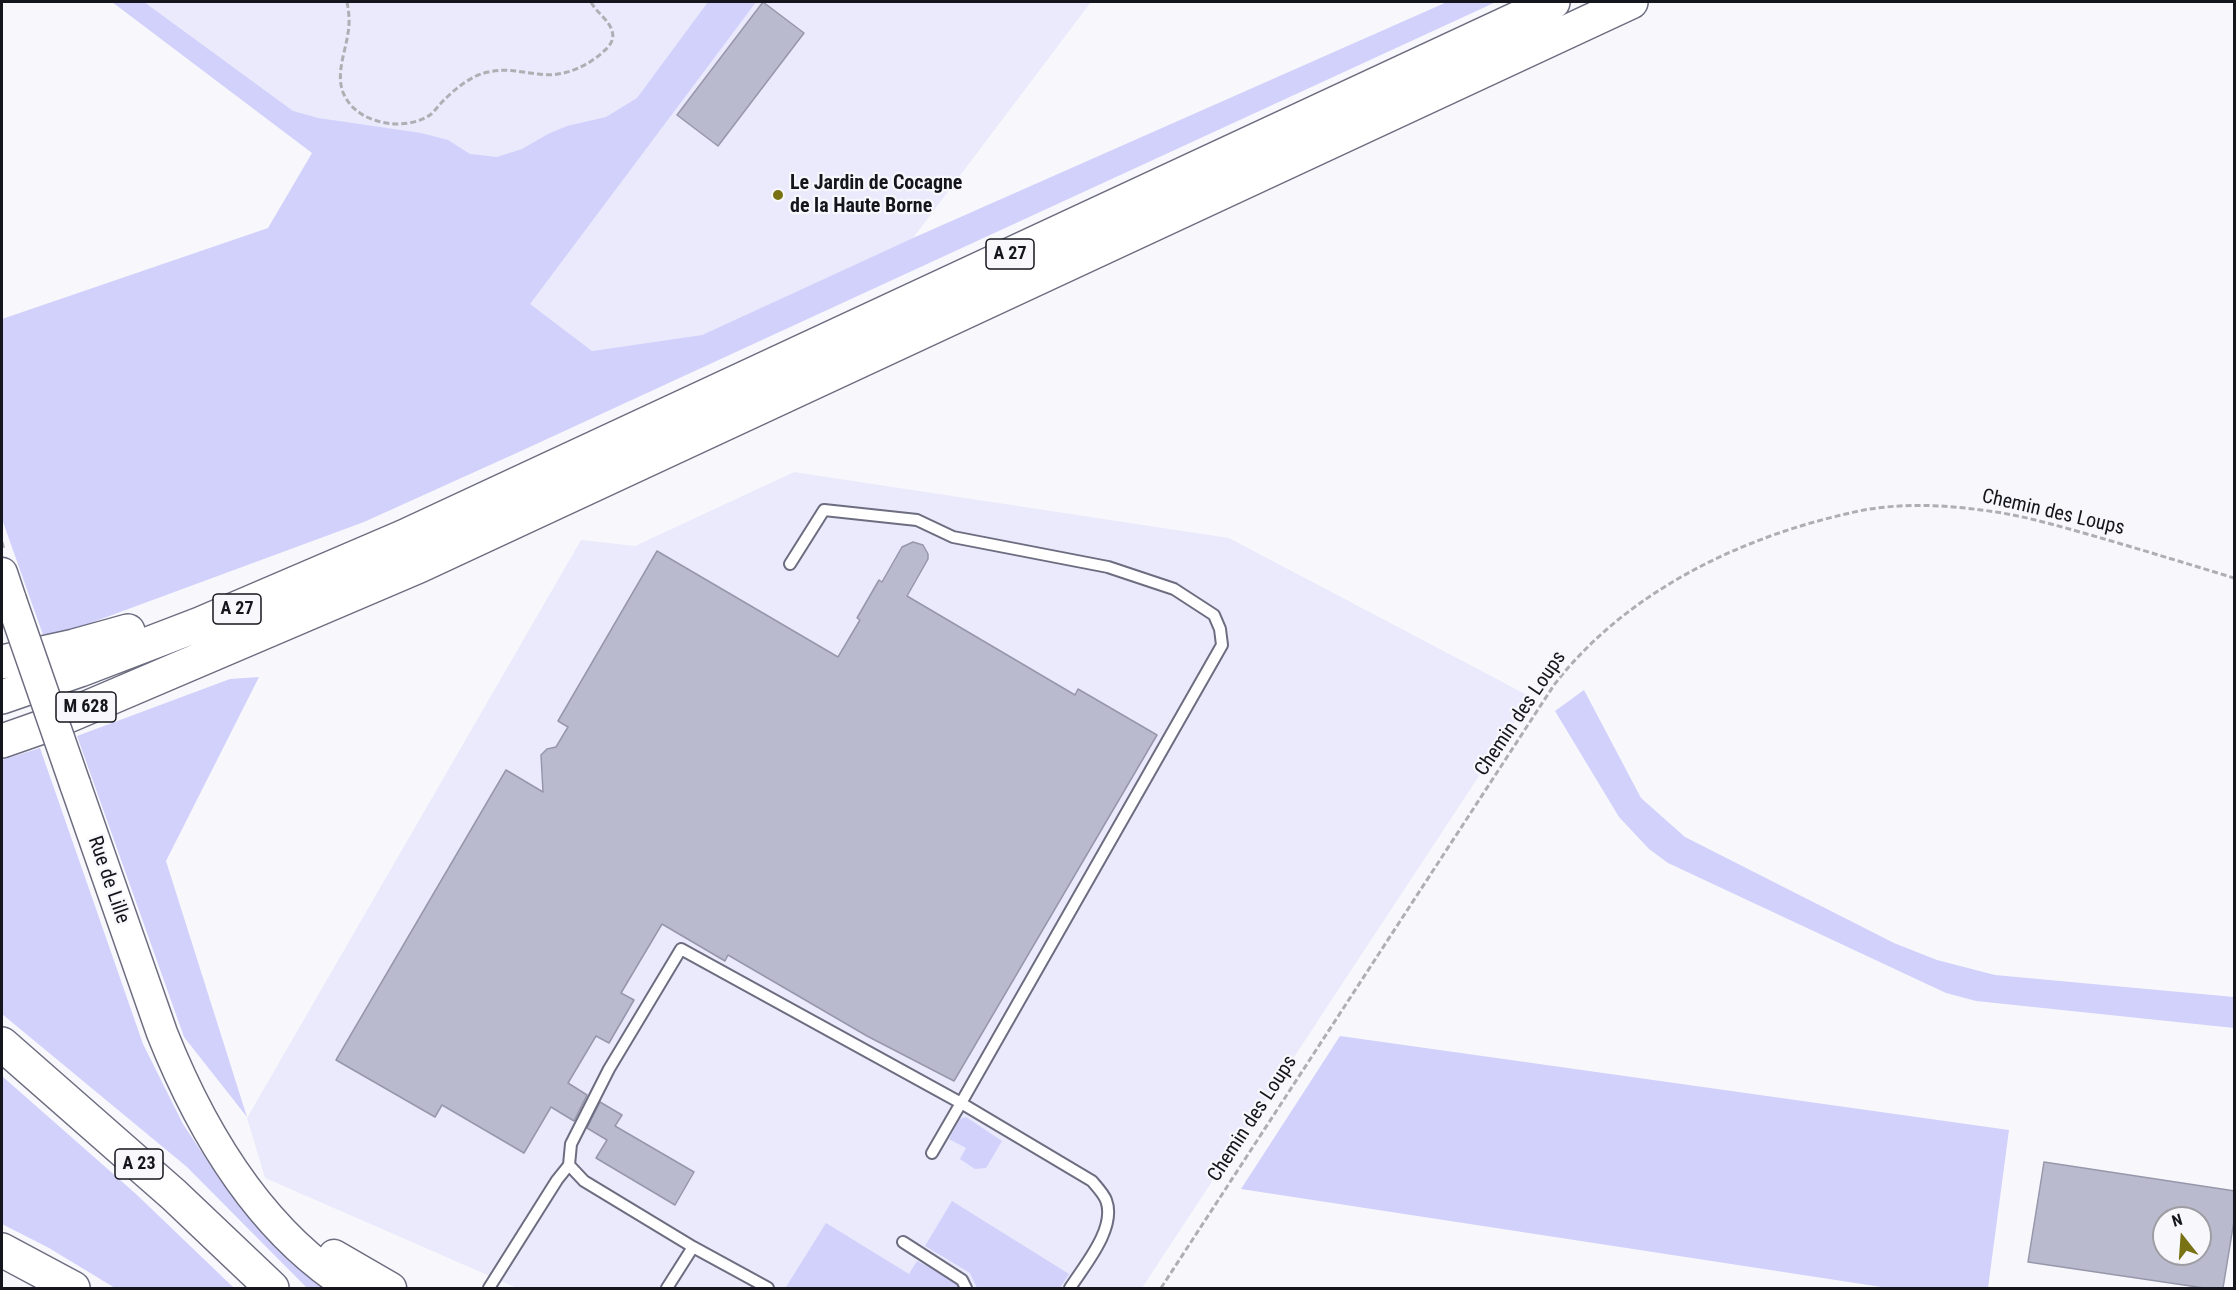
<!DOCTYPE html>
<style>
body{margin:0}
#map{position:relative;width:2236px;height:1290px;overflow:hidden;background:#f8f8fc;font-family:"Roboto Condensed",sans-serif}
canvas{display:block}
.frame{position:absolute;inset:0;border:3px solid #15151d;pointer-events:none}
.north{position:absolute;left:2152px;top:1206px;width:60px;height:60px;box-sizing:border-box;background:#f8f8fc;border:2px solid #9d9da3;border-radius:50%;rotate:343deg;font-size:16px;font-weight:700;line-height:24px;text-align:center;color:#15151d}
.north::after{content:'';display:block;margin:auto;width:21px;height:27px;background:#787214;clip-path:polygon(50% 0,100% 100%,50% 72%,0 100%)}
</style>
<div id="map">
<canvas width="2236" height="1290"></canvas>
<div class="frame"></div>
<div class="north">N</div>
</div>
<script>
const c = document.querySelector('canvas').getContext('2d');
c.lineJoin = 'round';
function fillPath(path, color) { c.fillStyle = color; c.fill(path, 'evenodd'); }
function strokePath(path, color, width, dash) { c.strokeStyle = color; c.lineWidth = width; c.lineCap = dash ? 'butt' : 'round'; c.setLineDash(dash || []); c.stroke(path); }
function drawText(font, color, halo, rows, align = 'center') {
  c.font = font + ' "Roboto Condensed",sans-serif'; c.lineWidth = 4.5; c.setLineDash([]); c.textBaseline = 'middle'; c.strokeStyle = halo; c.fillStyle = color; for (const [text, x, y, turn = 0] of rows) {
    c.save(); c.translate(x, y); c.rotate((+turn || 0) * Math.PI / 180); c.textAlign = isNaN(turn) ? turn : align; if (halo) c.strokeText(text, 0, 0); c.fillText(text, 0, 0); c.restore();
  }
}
fillPath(new Path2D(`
 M112,2H1091L913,238L702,335L592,351Z
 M794,472L1229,538L1531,697L1142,1288H517L265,1178L247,1118L581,540L635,546Z`), '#eaeafc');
fillPath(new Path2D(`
 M112,2H144L293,111L318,118L421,133L448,140L470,154L497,157L522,149L548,134L567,126L606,117L637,98L708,2H756L530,304L592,351L702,335L913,238L1447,2H1496L521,451L364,522L66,632L43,635L2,519V319L268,228L312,153Z
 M259,677L166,861L247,1117L184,1037L77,736L230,679Z
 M1584,690L1641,798L1685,837L1894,943L1937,960L1995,975L2234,997V1028L1976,1001L1946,993L1668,863L1649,849L1619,817L1555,711Z
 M40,748L143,1044L183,1124L220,1180L268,1235L331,1288H307L187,1167L2,1014V760Z
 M1340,1036L2009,1130L1988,1288H1888L1241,1189Z
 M2,1076L136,1194L234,1288H115L49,1248L2,1224Z
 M966,1117L1002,1141L986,1168L975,1169L960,1159L966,1148L949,1139L960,1119Z
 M952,1201L1069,1274L1060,1288H977L970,1273L925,1246Z
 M826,1223L909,1274L917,1261L959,1283L961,1288H789L786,1287Z`), '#d1d1fc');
const building = new Path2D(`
 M763,2L804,33L718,146L677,115Z
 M913,542L923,545L928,554V559L907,596L1075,695L1078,689L1157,735L954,1081L867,1036L728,955L725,961L662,924L621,993L634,1000L609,1043L596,1036L568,1083L587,1095L574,1121L551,1107L524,1153L442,1105L435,1117L336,1060L506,770L543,792L541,755L547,749L556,747L568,727L558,721L657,551L838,657L860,620L857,618L879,580L882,582L902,547Z
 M600,1102L622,1115L615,1126L694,1172L675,1205L596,1158L607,1140L587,1128Z
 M2044,1162L2235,1191V1215L2223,1288H2204L2028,1262ZM2164,1218H2200V1254H2164Z`);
fillPath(building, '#babacf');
strokePath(building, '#9797ac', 1.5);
const lane = new Path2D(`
 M790,564L824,510L917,520L953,537L1108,567L1174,589L1214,615L1220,629L1222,645L961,1103L1092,1181C1097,1187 1103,1193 1106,1200C1117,1228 1084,1266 1070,1288
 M903,1242L962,1280L966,1288
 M489,1288L557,1180L569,1165
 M667,1288L693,1247
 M768,1288L693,1247L584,1181L569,1165L571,1144L609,1069L681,949L961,1103L932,1153`);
const secondary = new Path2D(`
 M2,573L11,600
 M75,784L162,1033C201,1131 260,1231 351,1288
 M334,1255L391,1288`);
const highway = new Path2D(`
 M2,662L74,646L128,631
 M2,697L80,670L200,624L403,537L1553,2
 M2,741L42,727L419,566L1631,2
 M2,1044L174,1195L272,1288
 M2,1250L73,1288`);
strokePath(lane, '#6d6d81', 14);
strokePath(secondary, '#6d6d81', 33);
strokePath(highway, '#6d6d81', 36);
strokePath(new Path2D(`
 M347,2C349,12 350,23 348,33C345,55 333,79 347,100C363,125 406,131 430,115C434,112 438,106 442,102C455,89 470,76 488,72C506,68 520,72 538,74C562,78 587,67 604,51C610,46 615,39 612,31C609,20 596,12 591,2
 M2,542L4,550
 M1161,1288L1554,685C1625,593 1738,538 1850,513C1891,503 1938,504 1981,510C2017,514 2052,524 2087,534C2136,548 2185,563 2234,578`), '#aeaeb3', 3, [6, 3]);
strokePath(lane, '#fff', 10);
strokePath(secondary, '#fff', 30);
strokePath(highway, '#fff', 33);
const secondaryBridge = new Path2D(`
 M11,600L75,784`);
strokePath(secondaryBridge, '#6d6d81', 33, []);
strokePath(secondaryBridge, '#fff', 30);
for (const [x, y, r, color] of [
 [778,195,6,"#787214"]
]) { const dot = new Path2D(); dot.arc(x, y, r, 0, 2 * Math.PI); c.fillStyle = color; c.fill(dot); strokePath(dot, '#f8f8fc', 2); }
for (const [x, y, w] of [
 [1010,254,48],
 [237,609,48],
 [86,707,60],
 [139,1164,48]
]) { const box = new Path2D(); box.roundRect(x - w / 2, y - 15, w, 30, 4.5); c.fillStyle = '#f8f8fc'; c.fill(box); strokePath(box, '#15151d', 1.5); }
drawText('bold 18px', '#15151d', null, [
 ["A 27",1010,254],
 ["A 27",237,609],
 ["M 628",86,707],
 ["A 23",139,1164]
]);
drawText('bold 20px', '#15151d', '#f8f8fc', [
 ["Le Jardin de Cocagne",790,184],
 ["de la Haute Borne",790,207]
], 'left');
drawText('20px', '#15151d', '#f8f8fc', [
 ["Chemin des Loups",2053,513,13],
 ["Chemin des Loups",1521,714,-56],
 ["Rue de Lille",108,880,71],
 ["Chemin des Loups",1253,1119,-57]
]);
</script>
